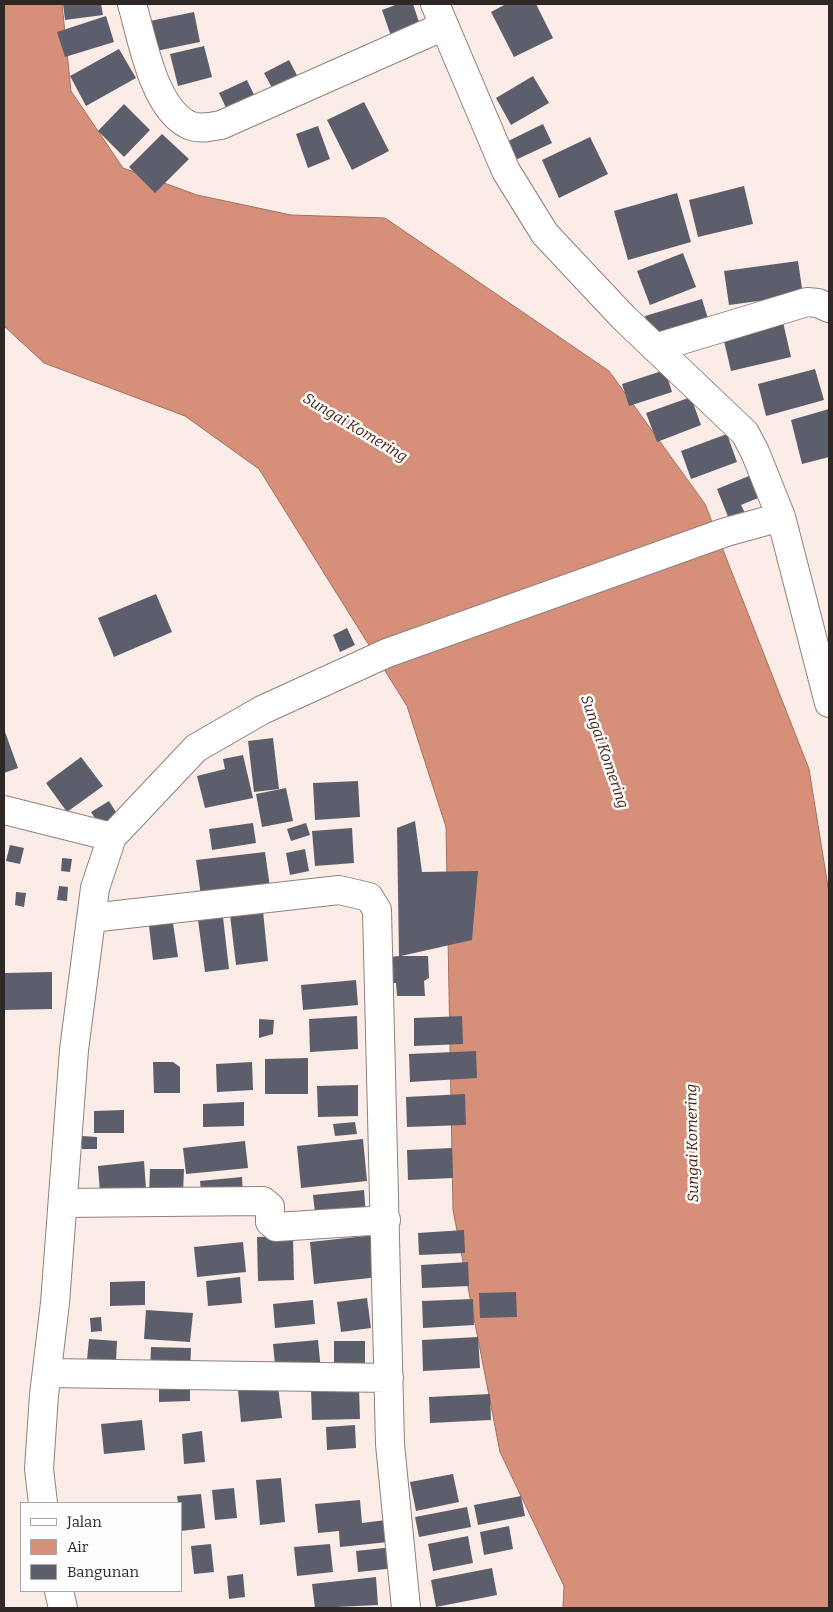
<!DOCTYPE html>
<style>
body{margin:0}
#map{position:relative;width:833px;height:1612px;overflow:hidden;background:#fcece7;font-family:Bitter,serif}
canvas{display:block}
.frame{position:absolute;inset:0;border:5px solid #2d2725;pointer-events:none}
.legend{position:absolute;left:20px;top:1502px;width:162px;height:90px;box-sizing:border-box;background:#fdfdfd;border:1px solid #aaa7a7;margin:0;padding:6px 9px;list-style:none;font-size:15px;color:#2d2725}
.legend li{display:flex;align-items:center;gap:10px;height:25px}
.legend b{width:25px;border:1px solid #aaa7a7}
</style>
<div id="map">
<canvas width="833" height="1612"></canvas>
<div class="frame"></div>
<ul class="legend">
<li><b style="height:6px;background:#fff"></b>Jalan</li>
<li><b style="height:14px;background:#d69079"></b>Air</li>
<li><b style="height:14px;background:#5c5f6b"></b>Bangunan</li>
</ul>
</div>
<script>
const c = document.querySelector('canvas').getContext('2d');
c.lineJoin = 'round';
function fillPath(path, color) { c.fillStyle = color; c.fill(path, 'evenodd'); }
function strokePath(path, color, width, dash) { c.strokeStyle = color; c.lineWidth = width; c.lineCap = dash ? 'butt' : 'round'; c.setLineDash(dash || []); c.stroke(path); }
function drawText(font, color, halo, rows, align = 'center') {
  c.font = font + ' Bitter,serif'; c.lineWidth = 5; c.setLineDash([]); c.textBaseline = 'middle'; c.strokeStyle = halo; c.fillStyle = color; for (const [text, x, y, turn = 0] of rows) {
    c.save(); c.translate(x, y); c.rotate((+turn || 0) * Math.PI / 180); c.textAlign = isNaN(turn) ? turn : align; if (halo) c.strokeText(text, 0, 0); c.fillText(text, 0, 0); c.restore();
  }
}
const water = new Path2D(`
 M4,4H62L71,91L123,168L197,195L291,215L385,218L609,371L705,504L809,769L829,893V1608H563L564,1586L500,1452L453,1210L446,827L407,706L259,469L185,416L44,363L4,326Z`);
fillPath(water, '#d69079');
strokePath(water, '#a37060', 1);
fillPath(new Path2D(`
 M63,4H101L103,15L65,20Z
 M398,4H413L421,28L392,39L382,10Z
 M506,4H536L553,38L514,57L491,12Z
 M194,12L200,42L156,51L150,21Z
 M106,16L114,42L65,57L57,32Z
 M204,46L212,77L178,86L170,54Z
 M119,49L136,78L86,106L70,76Z
 M289,60L301,83L276,95L264,73Z
 M533,76L549,103L511,125L496,98Z
 M247,80L257,101L229,114L219,93Z
 M364,102L389,151L352,170L327,120Z
 M124,104L150,130L124,157L98,131Z
 M543,124L552,143L509,163L500,145Z
 M318,126L330,159L308,168L296,134Z
 M162,134L189,159L155,193L129,167Z
 M590,137L608,174L559,198L542,160Z
 M744,186L753,224L698,237L689,200Z
 M677,193L691,242L628,260L614,211Z
 M683,253L696,287L650,305L637,271Z
 M798,261L803,295L729,305L724,271Z
 M702,299L709,322L652,340L645,316Z
 M783,322L791,357L731,371L723,337Z
 M815,369L824,400L766,416L758,384Z
 M665,370L672,392L629,406L622,384Z
 M691,397L701,425L657,442L646,413Z
 M829,409V457L802,464L791,420Z
 M727,434L737,462L691,479L681,451Z
 M754,474L763,496L741,505L745,513L729,519L717,489Z
 M156,594L172,632L114,657L98,618Z
 M347,628L355,645L340,652L333,635Z
 M4,729L18,768L4,773Z
 M273,738L279,789L254,792L248,741Z
 M243,755L253,798L205,808L197,776L225,769L223,759Z
 M81,757L103,786L67,812L46,783Z
 M358,781L360,817L315,820L313,783Z
 M286,788L293,821L262,827L256,794Z
 M109,801L119,817L101,828L91,812Z
 M415,821L422,872L478,871L472,940L401,956H428L429,978L424,981L425,996H397L396,983H390L389,957L399,956L397,828Z
 M253,823L256,843L212,850L209,829Z
 M306,823L310,835L291,841L287,829Z
 M352,828L354,863L315,866L312,831Z
 M10,845L24,848L20,864L6,861Z
 M305,849L309,871L290,875L286,853Z
 M265,852L270,887L201,896L196,860Z
 M62,858L72,859L70,872L61,871Z
 M59,886L68,887L67,901L57,900Z
 M16,892L26,893L24,907L15,905Z
 M263,911L268,961L236,965L230,915Z
 M223,917L229,969L205,972L198,920Z
 M173,923L178,957L153,960L149,926Z
 M52,972V1009L5,1010L4,973Z
 M356,980L358,1005L303,1010L301,985Z
 M357,1016L358,1049L310,1052L309,1019Z
 M462,1016L463,1044L414,1046V1018Z
 M259,1019L274,1020L273,1034L259,1038Z
 M476,1051L477,1078L410,1082L409,1054Z
 M308,1058V1094H265V1059Z
 M153,1062H173L180,1067V1093H154Z
 M252,1062L253,1090L217,1092L216,1064Z
 M358,1085V1116L318,1117L317,1086Z
 M465,1094L466,1125L407,1127L406,1097Z
 M244,1102V1126L203,1127V1104Z
 M124,1110V1133H94V1111Z
 M355,1122L357,1134L335,1136L333,1124Z
 M82,1136L97,1137V1149H82Z
 M363,1139L367,1181L301,1188L297,1146Z
 M245,1141L248,1168L186,1174L183,1148Z
 M452,1148L453,1178L408,1180L407,1150Z
 M144,1161L146,1189L100,1193L98,1166Z
 M150,1169H184L183,1194H149Z
 M242,1177L243,1197L202,1201L200,1181Z
 M364,1190L366,1217L316,1222L313,1195Z
 M464,1230L465,1253L419,1255L418,1233Z
 M375,1235L379,1277L314,1284L310,1242Z
 M293,1236L294,1280L258,1281L257,1237Z
 M243,1242L246,1272L197,1277L194,1247Z
 M468,1262L469,1286L422,1288L421,1265Z
 M240,1277L242,1303L208,1306L206,1281Z
 M145,1281V1305L110,1306V1282Z
 M516,1292L517,1317L480,1318L479,1293Z
 M367,1298L371,1328L341,1332L337,1302Z
 M473,1299L474,1325L423,1328L422,1301Z
 M313,1300L315,1324L275,1328L273,1304Z
 M146,1310L193,1313L190,1342L144,1339Z
 M101,1317L102,1331L91,1332L90,1318Z
 M478,1337L480,1368L423,1371L422,1340Z
 M89,1339L117,1341L116,1362L87,1360Z
 M318,1340L321,1371L276,1375L273,1344Z
 M334,1341H365V1374H334Z
 M151,1347L191,1348L190,1373L150,1372Z
 M190,1386V1401L159,1402V1387Z
 M278,1386L282,1418L241,1422L238,1390Z
 M359,1388L360,1419L312,1420L311,1389Z
 M490,1394L491,1420L430,1423L429,1397Z
 M142,1420L145,1450L104,1454L101,1424Z
 M355,1425L356,1448L327,1450L326,1427Z
 M202,1431L205,1462L184,1464L182,1434Z
 M453,1474L459,1502L416,1511L410,1482Z
 M281,1478L285,1522L260,1525L256,1480Z
 M234,1488L237,1518L215,1520L212,1490Z
 M201,1494L205,1528L181,1531V1503H178L177,1496Z
 M521,1496L525,1516L478,1525L474,1505Z
 M360,1500L362,1523L386,1520L388,1542L340,1547L339,1531L318,1533L315,1504Z
 M467,1507L471,1527L419,1537L415,1517Z
 M509,1526L513,1549L484,1555L480,1532Z
 M468,1536L473,1563L433,1571L428,1544Z
 M211,1544L214,1572L194,1574L191,1546Z
 M330,1544L333,1572L297,1576L294,1547Z
 M393,1547L395,1568L358,1572L356,1551Z
 M492,1568L497,1595L436,1607L431,1580Z
 M243,1574L245,1597L229,1599L227,1576Z
 M376,1577L378,1605L315,1608L312,1584Z`), '#5c5f6b');
const minor = new Path2D(`
 M132,4C142,38 153,106 187,124C197,130 211,127 221,125L444,26
 M655,348L807,302L818,303L829,308
 M781,517L829,703
 M4,810L112,837
 M91,918L339,890L369,897L377,910L390,1444L406,1608
 M63,1203L263,1201L270,1207V1222L276,1227L386,1220
 M47,1373L389,1378
 M43,1503L39,1469L44,1395L55,1303L74,1050L95,888L112,837L196,748L262,710L387,653L726,532L781,517L755,452L745,433L623,317L545,234L506,171L435,4
 M59,1591L63,1608`);
strokePath(minor, '#8f817c', 30);
strokePath(minor, '#fff', 28);
drawText('italic 15px', '#471a0b', '#fdfdfd', [
 ["Sungai Komering",355,428,31],
 ["Sungai Komering",604,752,71],
 ["Sungai Komering",693,1143,-91]
]);
</script>
